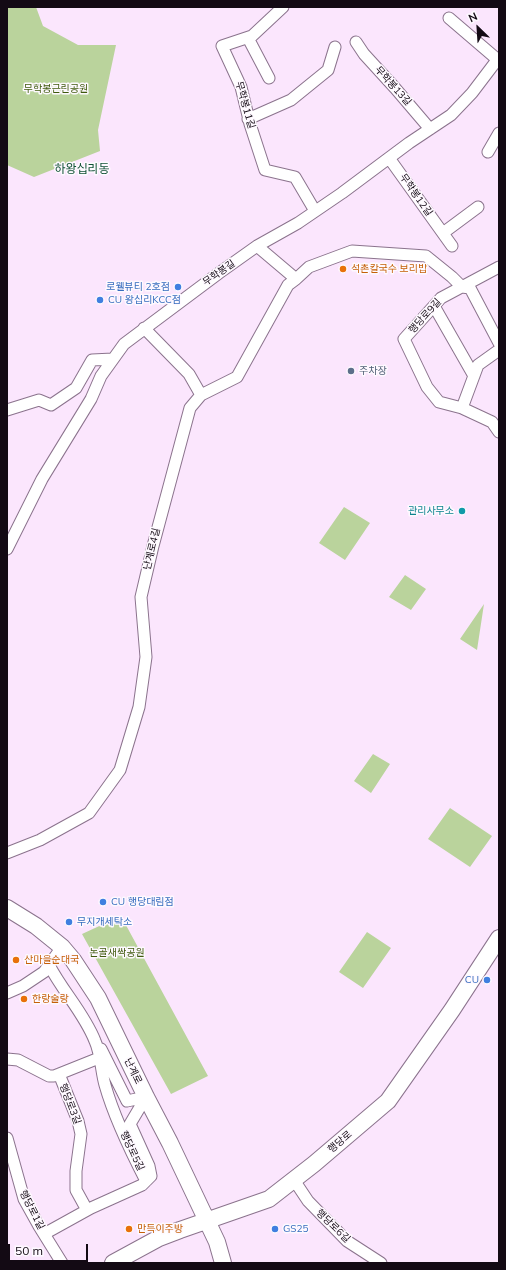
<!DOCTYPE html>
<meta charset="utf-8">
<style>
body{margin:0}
#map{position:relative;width:506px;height:1270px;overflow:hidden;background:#fbe6fd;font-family:Mulish,sans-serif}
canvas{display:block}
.frame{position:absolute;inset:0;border:8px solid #130a14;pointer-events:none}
.north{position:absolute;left:458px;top:8px;width:40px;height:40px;-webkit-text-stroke:3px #fef9ff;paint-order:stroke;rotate:335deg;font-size:11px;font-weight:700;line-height:16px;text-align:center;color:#130a14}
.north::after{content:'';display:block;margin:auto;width:14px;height:18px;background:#130a14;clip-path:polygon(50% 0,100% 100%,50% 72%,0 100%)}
.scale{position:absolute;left:8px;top:1244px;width:80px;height:18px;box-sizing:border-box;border:2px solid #130a14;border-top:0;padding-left:5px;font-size:12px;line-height:14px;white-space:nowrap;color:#130a14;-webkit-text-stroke:3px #fef9ff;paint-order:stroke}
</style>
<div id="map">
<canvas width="506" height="1270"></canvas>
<div class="frame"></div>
<div class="north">N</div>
<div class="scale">50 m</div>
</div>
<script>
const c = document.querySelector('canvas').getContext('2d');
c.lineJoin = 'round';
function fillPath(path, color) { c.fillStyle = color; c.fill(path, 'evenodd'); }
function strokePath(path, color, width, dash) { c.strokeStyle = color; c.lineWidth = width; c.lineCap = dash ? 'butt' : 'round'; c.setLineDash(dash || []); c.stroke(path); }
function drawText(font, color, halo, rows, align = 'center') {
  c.font = font + ' Mulish,"Noto Sans KR",sans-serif'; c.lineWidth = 3; c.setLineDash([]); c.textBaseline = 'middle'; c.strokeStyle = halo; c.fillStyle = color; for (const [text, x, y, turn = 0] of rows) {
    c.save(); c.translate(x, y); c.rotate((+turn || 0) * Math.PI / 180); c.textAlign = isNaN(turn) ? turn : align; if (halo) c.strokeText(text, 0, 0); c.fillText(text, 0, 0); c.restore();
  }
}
fillPath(new Path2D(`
 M7,7H36L43,26L78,45H116L98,130L100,151L34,177L7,165Z
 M344,507L370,523L345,560L319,543Z
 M405,575L426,589L411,610L389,597Z
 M484,604L477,650L460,639Z
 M373,754L390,764L371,793L354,781Z
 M450,808L492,836L470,867L428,839Z
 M121,916L208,1076L171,1094L82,934Z
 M367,932L391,948L363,988L339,972Z`), '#bad39c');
const minor = new Path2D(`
 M283,7L252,36L222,46L241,87L250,124L265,170L295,177L315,211
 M449,18L498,60
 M248,38L269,78
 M356,42L364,54L395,88L430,129
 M248,119L291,100L328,70L335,47
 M488,152L499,133
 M389,158L452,246
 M443,233L478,207
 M499,267L441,298L404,339L427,387L439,402L462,408L492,422L499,432
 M296,279L309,267L352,251L426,256L452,277L462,287
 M462,287L470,288L499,343
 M434,306L474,376
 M144,328L189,374L201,395
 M462,408L478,365L499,350
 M7,410L39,400L51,405L76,388L92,360L113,359
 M7,549L42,479L91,399L101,376L124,344L219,273L257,246L298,223L342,193L409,143L451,115L472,93L494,64L499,60
 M7,853L40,840L89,813L120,770L139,707L146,657L141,597L153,546L190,408L201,395L237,377L288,285L296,279L257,246
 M49,965C63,992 84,1013 95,1041C101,1054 101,1071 105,1085C114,1117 131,1152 146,1181
 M7,993L23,986L44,972L62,947
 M101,1049L127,1101L146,1097
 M7,1059L18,1060L49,1076H54L99,1058
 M59,1074L78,1121L81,1134L76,1171V1190L87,1210
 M7,1138L24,1199L39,1226L62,1263
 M294,1180L308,1201L347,1241L381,1263
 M44,1234L91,1208L142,1185L151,1176L149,1166L130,1124L146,1097`);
const secondary = new Path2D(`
 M7,908L36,926L62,947L73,960L98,998L146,1097L170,1143L217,1242L223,1263
 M113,1263L159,1238L180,1230L269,1199L314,1164L388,1101L452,1010L499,938`);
strokePath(minor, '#8b738d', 13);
strokePath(secondary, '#8b738d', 18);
strokePath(minor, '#fff', 11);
strokePath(secondary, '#fff', 16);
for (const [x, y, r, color] of [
 [343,269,4,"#e8710a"],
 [178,287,4,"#3f7fe0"],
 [100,300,4,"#3f7fe0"],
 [351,371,4,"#5c6f8a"],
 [462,511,4,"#0f9aa8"],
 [103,902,4,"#3f7fe0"],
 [69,922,4,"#3f7fe0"],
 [16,960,4,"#e8710a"],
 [487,980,4,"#3f7fe0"],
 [24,999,4,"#e8710a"],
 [129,1229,4,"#e8710a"],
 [275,1229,4,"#3f7fe0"]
]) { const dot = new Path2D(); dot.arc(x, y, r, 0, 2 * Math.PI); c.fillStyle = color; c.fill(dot); strokePath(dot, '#fef9ff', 1.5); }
drawText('10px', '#130a14', '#fef9ff', [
 ["무학봉13길",393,86,48],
 ["무학봉11길",245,105,74],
 ["무학봉12길",416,195,55],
 ["무학봉길",219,273,-35],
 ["행당로9길",425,316,-48],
 ["난계로4길",152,549,-77],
 ["난계로",133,1071,64],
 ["행당로3길",70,1104,69],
 ["행당로",340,1142,-41],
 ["행당로5길",132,1151,65],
 ["행당로1길",32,1210,63],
 ["행당로6길",333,1226,44]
]);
drawText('10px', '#3f5a0d', '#fef9ff', [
 ["무학봉근린공원",56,89],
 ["논골새싹공원",117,953]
]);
drawText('10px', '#c56008', '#fef9ff', [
 ["석촌칼국수 보리밥",351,269],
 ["산마을순대국",24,960],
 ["한랑술랑",32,999],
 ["만득이주방",137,1229]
], 'left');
drawText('10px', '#366cbe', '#fef9ff', [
 ["로웰뷰티 2호점",170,287,"right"],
 ["CU 왕십리KCC점",108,300],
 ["CU 행당대림점",111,902],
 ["무지개세탁소",77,922],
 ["CU",479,980,"right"],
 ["GS25",283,1229]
], 'left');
drawText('10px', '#4e5e75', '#fef9ff', [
 ["주차장",359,371]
], 'left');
drawText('10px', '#0d838f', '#fef9ff', [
 ["관리사무소",454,511]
], 'right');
drawText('12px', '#105135', '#fef9ff', [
 ["하왕십리동",82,169]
]);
</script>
